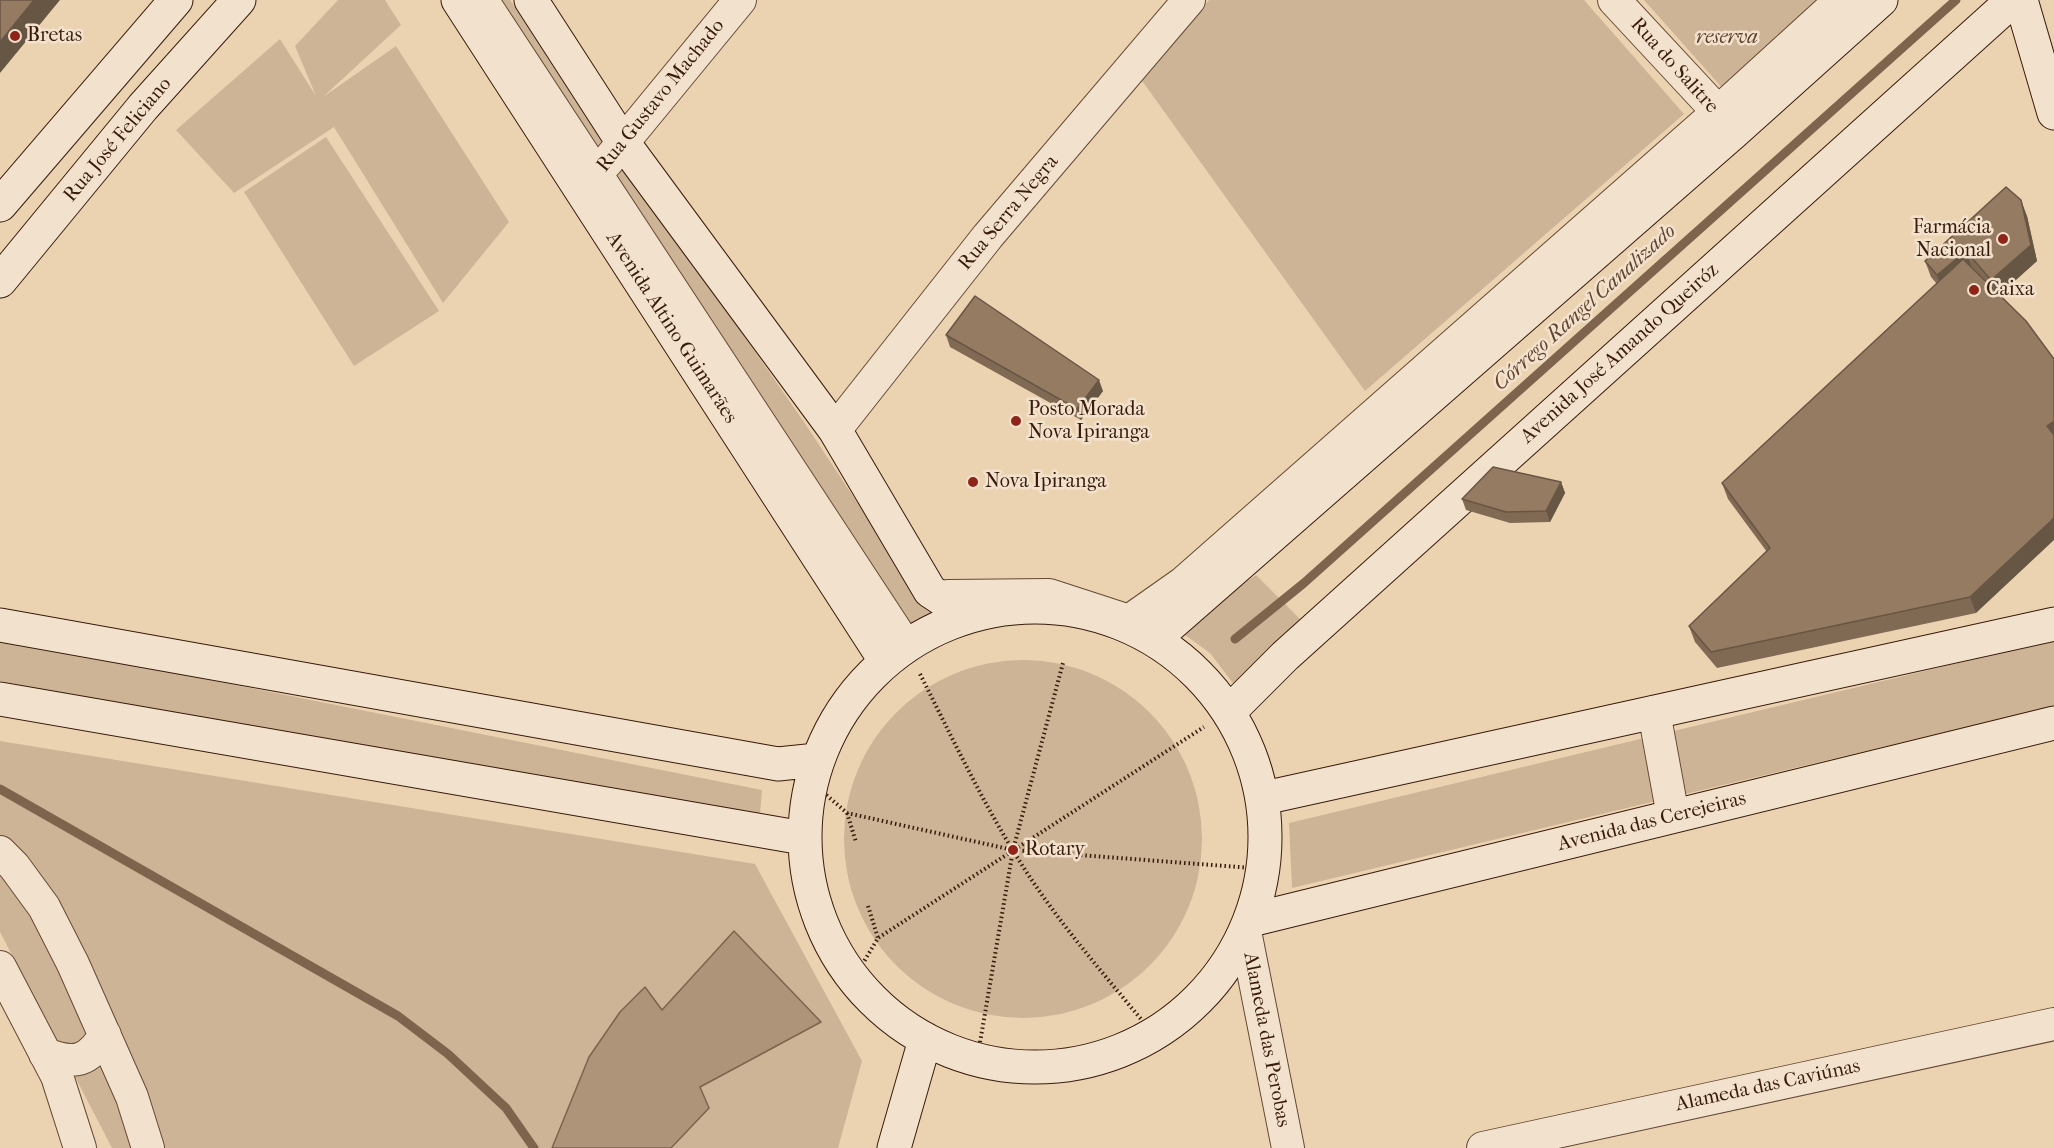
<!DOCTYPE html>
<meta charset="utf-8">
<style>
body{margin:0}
canvas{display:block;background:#ebd3b2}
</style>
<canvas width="2054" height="1148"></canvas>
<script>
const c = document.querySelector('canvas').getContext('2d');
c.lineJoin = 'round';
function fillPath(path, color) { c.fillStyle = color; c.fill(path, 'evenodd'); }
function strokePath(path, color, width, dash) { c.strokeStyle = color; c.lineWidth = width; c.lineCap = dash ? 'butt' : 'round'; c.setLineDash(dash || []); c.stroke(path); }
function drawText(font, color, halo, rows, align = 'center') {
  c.font = font + ' "IM FELL French Canon",serif'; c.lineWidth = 5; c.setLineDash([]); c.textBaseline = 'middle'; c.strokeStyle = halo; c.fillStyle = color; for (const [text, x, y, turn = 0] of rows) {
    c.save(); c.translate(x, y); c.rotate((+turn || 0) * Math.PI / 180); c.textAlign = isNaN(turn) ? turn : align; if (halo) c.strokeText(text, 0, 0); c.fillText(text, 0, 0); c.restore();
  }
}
fillPath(new Path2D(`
 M338,0H385L401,25L323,97L396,46L509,222L443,303L334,127L234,193L176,130L280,39L316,96L295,46Z
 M457,0H510L804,422L886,546L939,618L901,647Z
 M1209,0H1584L1684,114L1365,391L1140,78Z
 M1644,0H1823L1725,91Z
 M326,137L439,311L354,366L244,192Z
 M1256,575L1309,628L1239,691L1210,653L1178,630Z
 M0,638L762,790L759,827L0,681Z
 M2054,640V706L1292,888L1289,823Z
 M844 839a179 179 0 1 1 358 0a179 179 0 1 1-358 0Z
 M0,741L755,864L862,1061L838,1148H112L0,932Z`), '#cdb496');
const water = new Path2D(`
 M734,931L821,1022L700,1087L709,1108L671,1148H552L589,1057L620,1012L645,987L662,1010Z`);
fillPath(water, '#ae9479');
strokePath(water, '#7f644d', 1.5);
strokePath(new Path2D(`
 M1235,639L1304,583L1956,0
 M0,789L398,1016L448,1054L506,1108L534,1148`), '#7f644d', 9);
const street = new Path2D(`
 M482,0L906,646
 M1614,0L1733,128
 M606,163L740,0
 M835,430L988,236L1189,0
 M948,596L1049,595L1129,621L1183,583L1717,113L1841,0
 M1654,712L1673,816
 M0,852L14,866L44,907L73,964L132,1097L148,1148
 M1245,931L1288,1148
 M0,967L57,1076L80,1148
 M45,1054C75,1065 88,1062 105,1035
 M1483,1148L2054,1024`);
const secondary = new Path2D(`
 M458,0L883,657
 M531,0L622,141L835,430L930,591L951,605L987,612
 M2021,0L2054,113
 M0,205L176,0
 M0,281L143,107L239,0
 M805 837a230 230 0 1 1 460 0a230 230 0 1 1-460 0Z
 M0,625L778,764L817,760
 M1154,639L1735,131L1881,0
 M0,699L803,838
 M1230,711L1285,656L2013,0
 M1264,798L2054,624
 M1251,920L2054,723
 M894,1148L925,1040`);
strokePath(street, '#654935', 34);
strokePath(secondary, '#381b0b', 35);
strokePath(new Path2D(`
 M920,674C960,753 997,834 1050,906C1082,950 1119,992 1154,1035
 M823,792L847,813L1013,850L1265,869
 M847,813L856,842
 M868,906L878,938
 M853,980L878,938L1204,727
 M977,1060L1013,850L1063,663`), '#381b0b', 4, [1.5, 3]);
strokePath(street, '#f2e2cd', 32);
strokePath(secondary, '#f2e2cd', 33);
fillPath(new Path2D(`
 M2027,216L2037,261L1999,295L1976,613L1717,668L1695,642L1689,626L1767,552L1728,499L1722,483L1937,284L1931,277L1925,261Z
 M946,335L1103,391L1081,420L950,347Z
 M1561,482L1565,493L1550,522L1510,523L1466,510L1462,499Z`), '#806a54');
fillPath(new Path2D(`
 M34,0H60L0,73V42Z
 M2021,200L2027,216L2037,261L1998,296L1991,280Z
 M1966,251L1972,268L1943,292L1937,275Z
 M1099,380L1103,391L1081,420L1077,409Z
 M2054,421V442L2047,426Z
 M1561,482L1565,493L1550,522L1546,511Z
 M2054,518V540L1976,613L1970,597Z`), '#685645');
const building = new Path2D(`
 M0,0H34L0,42Z
 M2006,187L2021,200L2031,245L1991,280L1966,251L1937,275L1925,261Z
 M1963,259L2026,321L2054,359V421L2047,426L2054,435V518L1970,597L1711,652L1689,626L1770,548L1722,483Z
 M975,296L1099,380L1077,409L946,335Z
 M1493,467L1561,482L1546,511L1506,512L1462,499Z`);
fillPath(building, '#957b62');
strokePath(building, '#685645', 1.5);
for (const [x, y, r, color] of [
 [15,36,6,"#8f2418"],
 [2003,239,6,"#8f2418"],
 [1974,290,6,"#8f2418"],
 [1016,421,6,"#8f2418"],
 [973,482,6,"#8f2418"],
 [1013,850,6,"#8f2418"]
]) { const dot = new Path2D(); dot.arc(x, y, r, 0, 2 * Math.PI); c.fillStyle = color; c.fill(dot); strokePath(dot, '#f2e2cd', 2); }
drawText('20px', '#381b0b', '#f2e2cd', [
 ["Bretas",27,36],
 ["Farmácia",1991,228,"right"],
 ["Nacional",1991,251,"right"],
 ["Caixa",1986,290],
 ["Posto Morada",1028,410],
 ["Nova Ipiranga",1028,433],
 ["Nova Ipiranga",985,482],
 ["Rotary",1025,850]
], 'left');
drawText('italic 20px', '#5d412e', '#f2e2cd', [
 ["reserva",1727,38]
]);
drawText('20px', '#381b0b', '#f2e2cd', [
 ["Rua do Salitre",1674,66,48],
 ["Rua Gustavo Machado",661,96,-51],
 ["Rua José Feliciano",118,140,-50],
 ["Rua Serra Negra",1009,213,-50],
 ["Avenida Altino Guimarães",671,328,57],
 ["Avenida José Amando Queiróz",1620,354,-42],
 ["Avenida das Cerejeiras",1652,822,-14],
 ["Alameda das Perobas",1266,1040,79],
 ["Alameda das Caviúnas",1768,1086,-12]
]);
drawText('italic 21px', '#614532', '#f2e2cd', [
 ["Córrego Rangel Canalizado",1585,308,-42]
]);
</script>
